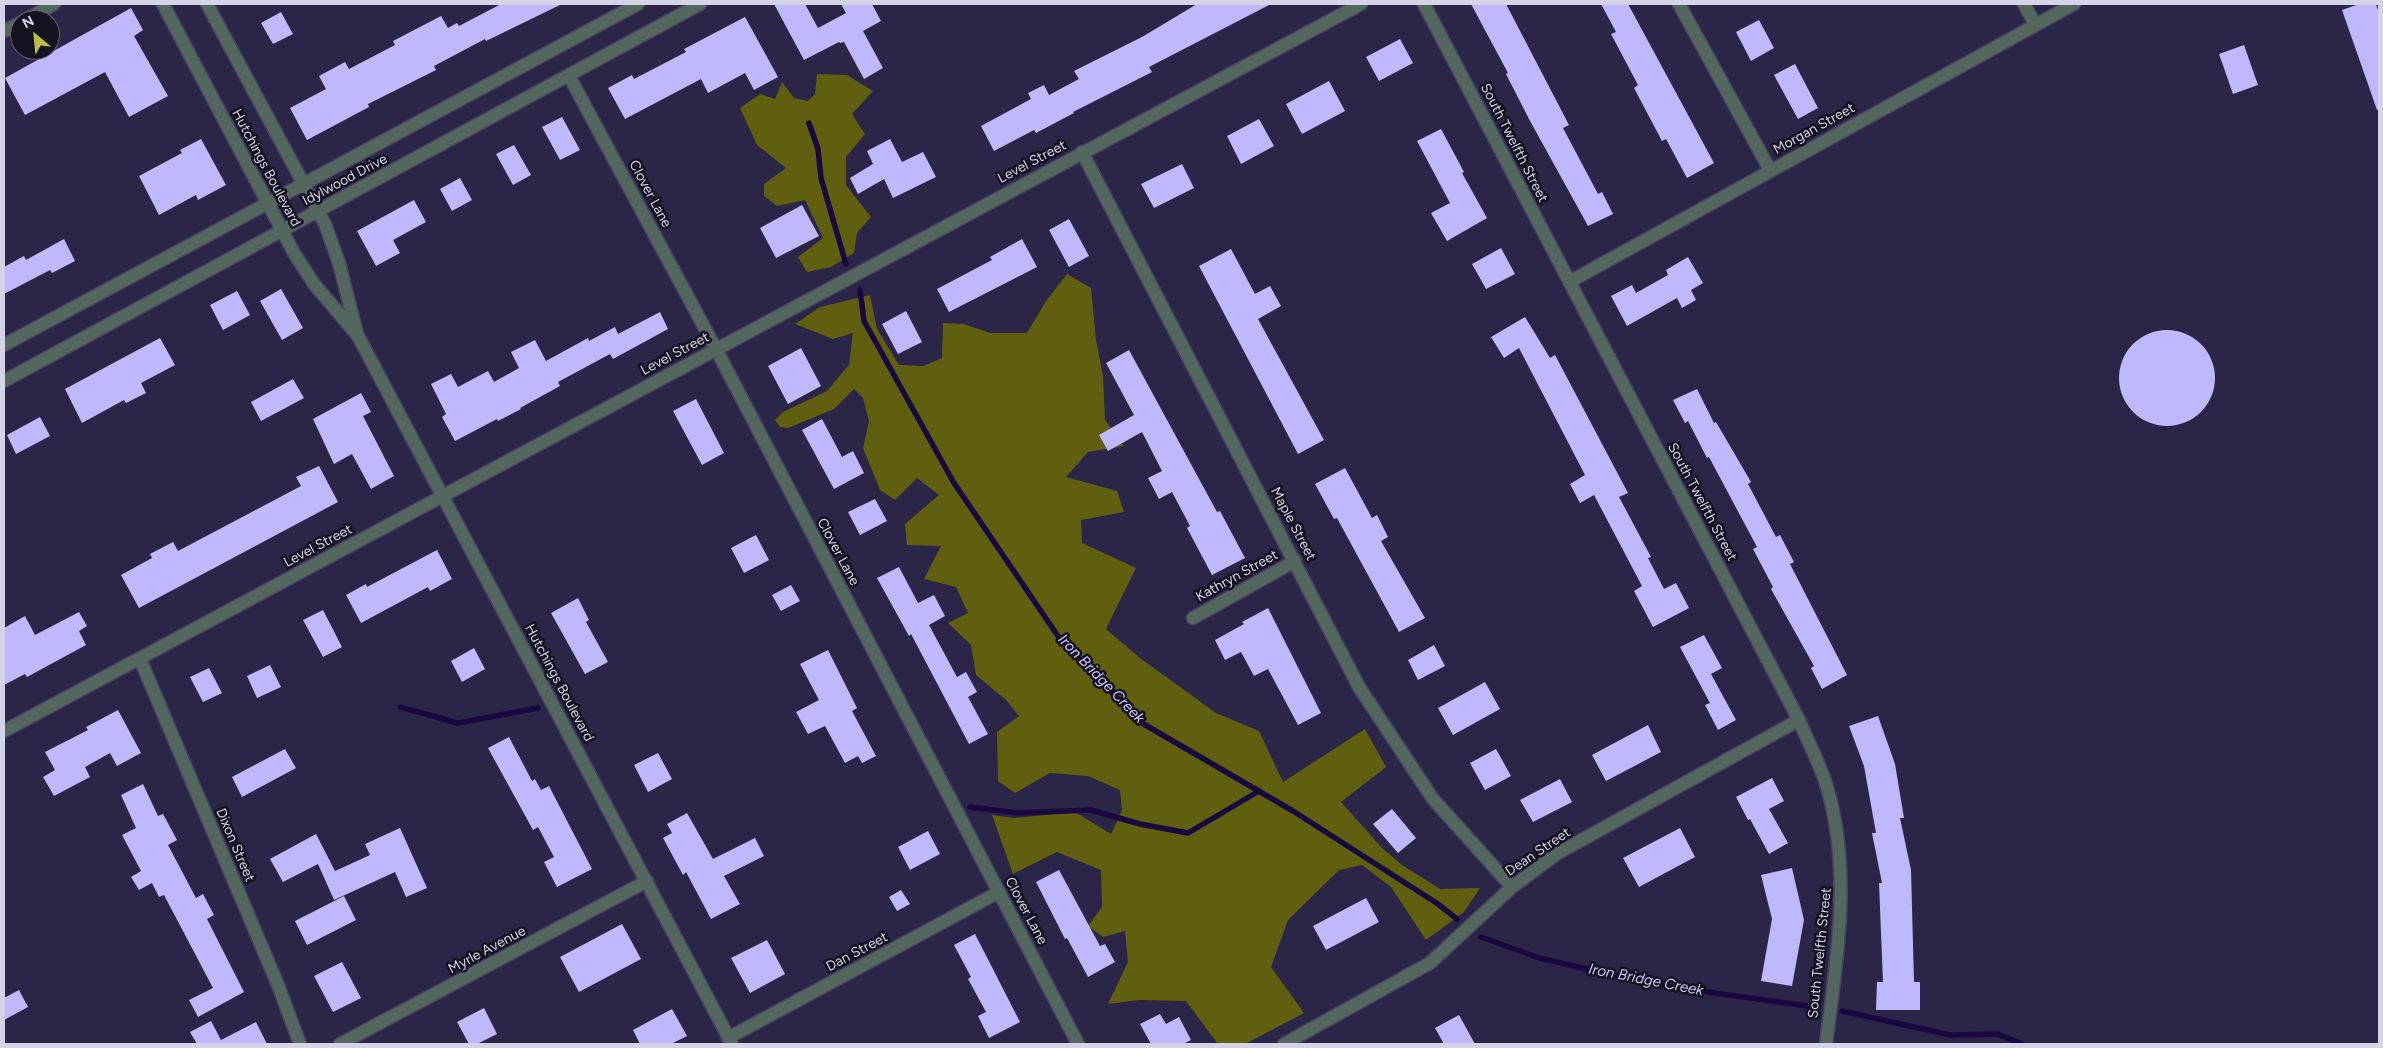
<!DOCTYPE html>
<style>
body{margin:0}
#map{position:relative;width:2383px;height:1048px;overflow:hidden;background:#2b2647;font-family:Figtree,sans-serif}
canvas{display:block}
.frame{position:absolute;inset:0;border:5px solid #d5d3e8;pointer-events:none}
.north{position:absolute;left:10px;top:10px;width:50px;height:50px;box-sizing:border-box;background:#141120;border:1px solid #615f70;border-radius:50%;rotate:332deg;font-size:14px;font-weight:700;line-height:20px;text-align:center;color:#d5d3e8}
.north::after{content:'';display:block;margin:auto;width:18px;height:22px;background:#bebf42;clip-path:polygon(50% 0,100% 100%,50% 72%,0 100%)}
</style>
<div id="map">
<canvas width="2383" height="1048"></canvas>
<div class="frame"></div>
<div class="north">N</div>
</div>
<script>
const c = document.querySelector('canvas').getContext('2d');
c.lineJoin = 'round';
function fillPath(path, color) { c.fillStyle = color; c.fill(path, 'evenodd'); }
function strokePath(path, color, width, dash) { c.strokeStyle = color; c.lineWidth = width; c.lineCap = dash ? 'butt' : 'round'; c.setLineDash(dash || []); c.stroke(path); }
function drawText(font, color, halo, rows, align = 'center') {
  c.font = font + ' Figtree,sans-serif'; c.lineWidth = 5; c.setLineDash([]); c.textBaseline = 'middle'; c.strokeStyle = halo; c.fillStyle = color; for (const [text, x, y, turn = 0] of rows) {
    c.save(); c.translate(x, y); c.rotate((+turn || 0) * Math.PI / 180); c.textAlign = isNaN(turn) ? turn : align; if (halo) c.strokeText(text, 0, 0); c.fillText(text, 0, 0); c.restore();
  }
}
fillPath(new Path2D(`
 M817,74L847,75L873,91L852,114L865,134L846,157V185L871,217L857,233L854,253L831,267L807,272L798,257L823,238L805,200L777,206L764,196V184L786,168L757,145L740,108L760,94L775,99L782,82L794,98L808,101L815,94Z
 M1067,274L1091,288L1096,340L1103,376L1105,420L1124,446L1088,452L1066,477L1117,491L1124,512L1081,520L1082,543L1136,568L1106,629L1140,658L1216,713L1259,731L1283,782L1365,729L1386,767L1341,802L1382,848L1402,865L1440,889L1480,888L1464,912L1426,940L1391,887L1362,865L1339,870L1288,920L1271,967L1304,1013L1245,1044H1218L1186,1001L1139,1000L1108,1004L1128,962L1125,931L1103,937L1088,926L1102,907L1101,870L1057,852L1013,874L992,815L1014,818L1075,812L1111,834L1122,810L1120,790L1088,776L1050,773L1015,793L998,781L997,732L1019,716L1006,700L976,675L971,645L948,623L968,613L956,587L924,579L941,546L907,545L905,524L939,495L917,478L895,500L880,490L863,448L869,421L863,398L854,389L834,409L788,428L780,427L775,420L783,412L827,391L849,365L853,333L833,339L795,324L820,307L870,295L877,329L899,365L923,366L942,358L943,323L964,324L990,333H1027L1046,301Z`), '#5f5f0f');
strokePath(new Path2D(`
 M809,123L818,149L821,178L846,264
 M860,290L864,321L954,483L1062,642L1142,723L1293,811L1438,904L1457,919
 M400,707L458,723L538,708
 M970,807L1018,813L1091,810L1140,824L1188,833L1259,791
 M1481,937L1539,958L1657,985L1815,1007
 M1842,1011L1950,1035L1998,1034L2022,1044`), '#19083f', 5.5);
fillPath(new Path2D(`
 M501,4H562L486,41L485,39L434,66L436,70L368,104L369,107L307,140L290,108L326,89L319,76L345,62L349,69L395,45L393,41L441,16L448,28L457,23L459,26Z
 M774,4H805L818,28L846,13L841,4H872L881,21L863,31L883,68L864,79L844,42L840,43L839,42L804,60Z
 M1197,4H1271L1149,67L1152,72L1073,112L1074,113L1036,133L1034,130L994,151L981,126L1031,99L1028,93L1044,85L1049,95L1079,79L1074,71L1142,37Z
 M1471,4H1506L1569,125L1563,128L1598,194L1602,192L1613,214L1588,226L1529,119L1506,74L1508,73Z
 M1601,4H1628L1714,163L1687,178L1666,139L1662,141L1634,88L1638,85L1611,34L1616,32Z
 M2359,4H2376L2379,13V109L2377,110L2342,10Z
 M131,8L143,30L134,36L168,96L129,117L105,72L25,115L5,78Z
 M281,12L293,34L273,44L261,23Z
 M745,17L778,77L754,90L745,73L708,93L701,79L625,119L608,88L632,75L634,79L686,52L684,49Z
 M1759,20L1774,48L1751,61L1736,32Z
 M1400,39L1413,63L1379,81L1366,57Z
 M2244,45L2258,85L2233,94L2219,54Z
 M1795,64L1818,108L1798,119L1774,75Z
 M1329,81L1345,111L1302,134L1286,104Z
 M562,117L580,150L560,160L542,127Z
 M1259,119L1274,146L1241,164L1227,136Z
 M1441,129L1464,172L1462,173L1487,218L1447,241L1431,213L1450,203L1417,141Z
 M201,139L226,185L198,200L196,195L159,215L139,176L182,153L180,150Z
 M890,139L902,162L923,152L936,177L893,198L884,179L858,194L850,178L873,164L867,151Z
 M514,145L531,175L513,185L496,154Z
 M1182,164L1194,188L1154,208L1141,184Z
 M460,178L472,200L452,211L440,189Z
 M414,200L426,222L393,240L400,253L376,266L357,231Z
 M802,205L819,236L776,258L760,228Z
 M1069,219L1089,256L1069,267L1049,230Z
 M64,239L75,261L52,273L50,270L4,294V267L24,256L26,260Z
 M1022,239L1037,267L949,312L937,289L992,260L990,257Z
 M1501,248L1515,274L1486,289L1472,264Z
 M1231,249L1255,294L1270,286L1281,306L1258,319L1324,440L1298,454L1199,266Z
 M1688,257L1703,283L1691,290L1696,300L1682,308L1677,298L1627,326L1611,296L1632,285L1636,293L1668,275L1666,270Z
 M281,289L303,328L282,340L260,301Z
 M237,291L250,315L223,330L210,305Z
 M906,311L922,342L898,354L882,324Z
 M660,312L668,329L613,359L610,354L558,382L560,386L520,408L521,409L498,421L497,419L455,441L442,417L446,414L431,384L451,374L458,387L488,371L494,382L519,368L511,352L535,340L546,361L588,338L589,341L615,327L618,334Z
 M1525,317L1550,358L1555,355L1628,493L1619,497L1651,557L1648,558L1664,589L1676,583L1689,608L1653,627L1634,591L1642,586L1594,495L1580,503L1570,484L1585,475L1519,348L1504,358L1491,337Z
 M2119 378a48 48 0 1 1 96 0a48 48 0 1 1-96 0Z
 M160,338L175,365L141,383L146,393L126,403L124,400L82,423L65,389Z
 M801,348L821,386L788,404L768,366Z
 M1129,350L1217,512L1220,511L1245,558L1212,575L1187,528L1190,526L1172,492L1159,499L1148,478L1162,471L1142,432L1108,451L1099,435L1134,415L1106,363Z
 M293,379L304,398L261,421L251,402Z
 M1697,389L1714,423L1716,422L1751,482L1748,484L1776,537L1780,535L1794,562L1790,564L1847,675L1822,689L1811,668L1814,666L1771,589L1773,587L1753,549L1757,547L1709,457L1707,458L1688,421L1685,423L1673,400Z
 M361,393L371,412L363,416L394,476L371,489L352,454L334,464L313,419Z
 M696,399L724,453L702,465L673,411Z
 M40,417L50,436L16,454L7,435Z
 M822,419L842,457L853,451L864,473L834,489L802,430Z
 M319,466L338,502L139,608L121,575L152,558L150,554L173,542L178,551L301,486L296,477Z
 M1345,468L1372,518L1377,515L1388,537L1381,541L1425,618L1399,632L1337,518L1334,519L1315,484Z
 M875,499L887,521L860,535L848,512Z
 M756,535L769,560L744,573L731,548Z
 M437,550L452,579L430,591L428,587L361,623L346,595L366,584L367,587Z
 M899,567L918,603L934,595L945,616L929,625L957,677L966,672L977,692L968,697L988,734L969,744L911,634L909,636L877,578Z
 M791,585L800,601L781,611L772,595Z
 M578,598L589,620L586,622L608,662L585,674L551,613Z
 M1268,608L1321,713L1298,725L1268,669L1254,676L1241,652L1225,660L1215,640L1244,624L1242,622Z
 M323,610L342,647L323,657L303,620Z
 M79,612L87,626L79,631L86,645L27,677L25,674L4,685V628L25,616L35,635Z
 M1704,635L1722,668L1711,674L1736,720L1718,730L1705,705L1710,703L1680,647Z
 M1434,645L1445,666L1418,680L1408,660Z
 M474,648L485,669L462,682L451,661Z
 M828,650L857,708L852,711L876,756L862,763L858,756L845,763L825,726L808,734L796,712L819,700L800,664Z
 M270,665L281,687L257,698L247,676Z
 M209,668L222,693L203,702L190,677Z
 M1485,682L1500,709L1453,735L1438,708Z
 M118,710L141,753L117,766L110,753L85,767L90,777L54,796L43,777L55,770L45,752L88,730L86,727Z
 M1878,716L1895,764L1904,818H1900L1911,870L1914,982H1920V1010H1876L1877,982H1883L1879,883H1882L1872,833H1876L1864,766L1849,726Z
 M1648,725L1661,752L1606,781L1592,755Z
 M509,737L532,781L535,779L541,790L549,786L592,869L557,887L544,862L554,857L538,827L533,830L488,748Z
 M285,749L296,768L242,797L232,777Z
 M1496,749L1511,776L1485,790L1470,763Z
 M658,753L672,779L648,792L634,765Z
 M1772,778L1784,801L1769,809L1788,843L1769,854L1750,819L1748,820L1736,797Z
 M1560,779L1572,802L1533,822L1520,800Z
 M143,784L158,816L163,814L177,840L168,845L196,898L203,894L214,915L207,919L244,992L198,1017L189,1000L213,988L164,895L159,897L152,883L139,890L131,877L141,871L122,835L136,828L121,795Z
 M1392,809L1416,838L1398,853L1373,824Z
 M687,813L713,859L755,838L764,856L724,876L740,904L711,919L686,872L683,875L663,838L672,833L667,824Z
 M400,828L427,888L406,897L395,872L334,900L318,864L283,882L270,859L316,834L335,871L370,855L365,844Z
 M1680,828L1695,857L1639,887L1623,858Z
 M928,831L940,854L910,870L898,847Z
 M1792,868L1804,920L1792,986L1761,981L1772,919L1761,875Z
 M1059,870L1100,946L1105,944L1115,962L1088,977L1067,938L1065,939L1036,882Z
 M901,890L910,904L897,911L889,897Z
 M344,896L356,920L307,945L295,921Z
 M1366,898L1379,922L1326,950L1313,926Z
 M622,924L641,959L579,992L560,957Z
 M975,934L1020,1022L989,1038L978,1016L986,1012L968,979L971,977L954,945Z
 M767,940L785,974L750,993L731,958Z
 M342,962L361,998L333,1012L314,976Z
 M19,990L28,1007L4,1020V998Z
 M484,1008L497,1034L477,1044H469L457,1022Z
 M672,1009L687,1036L671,1044H640L633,1030Z
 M1160,1014L1166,1024L1179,1017L1191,1040L1183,1044H1151L1140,1024Z
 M1459,1015L1475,1044H1444L1435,1028Z
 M211,1021L221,1040L256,1022L267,1044H197L190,1032Z`), '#c0b8fd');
const minor = new Path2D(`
 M163,4L294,253L314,284L358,336L732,1044
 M207,4L325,224L339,263L357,334
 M1424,4L1799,720C1808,742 1820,764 1827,787C1852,872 1837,958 1826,1044
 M1679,4L1770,170
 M2024,4L2035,24
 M25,20L54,4
 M4,31L20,23
 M569,76L716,349L1078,1044
 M1082,152L1359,687L1433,799L1512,887
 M1569,282L2074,4
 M4,345L638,4
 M4,381L700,4
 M1193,618L1295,561
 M140,659L278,985L300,1044
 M4,731L1361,4
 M728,1038L999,892
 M340,1044L647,881
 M1284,1044L1430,963L1512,887L1558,853L1799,720`);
strokePath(minor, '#464261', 15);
strokePath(minor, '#53675f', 12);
drawText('14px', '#d5d3e8', '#141120', [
 ["Morgan Street",1814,129,-29],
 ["South Twelfth Street",1514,143,63],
 ["Level Street",1032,162,-28],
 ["Hutchings Boulevard",266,168,62],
 ["Idylwood Drive",345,180,-28],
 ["Clover Lane",650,194,62],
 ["Level Street",675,354,-28],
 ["South Twelfth Street",1702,502,62],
 ["Maple Street",1293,524,62],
 ["Level Street",318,546,-28],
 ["Clover Lane",838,552,62],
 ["Kathryn Street",1237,576,-29],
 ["Hutchings Boulevard",559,683,62],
 ["Dixon Street",235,845,67],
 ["Dean Street",1538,852,-34],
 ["Clover Lane",1026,911,62],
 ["Myrle Avenue",487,950,-28],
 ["Dan Street",857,952,-28],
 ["South Twelfth Street",1820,953,-84]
]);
drawText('italic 15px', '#cdc7fe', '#141120', [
 ["Iron Bridge Creek",1101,679,46],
 ["Iron Bridge Creek",1646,980,11]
]);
</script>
